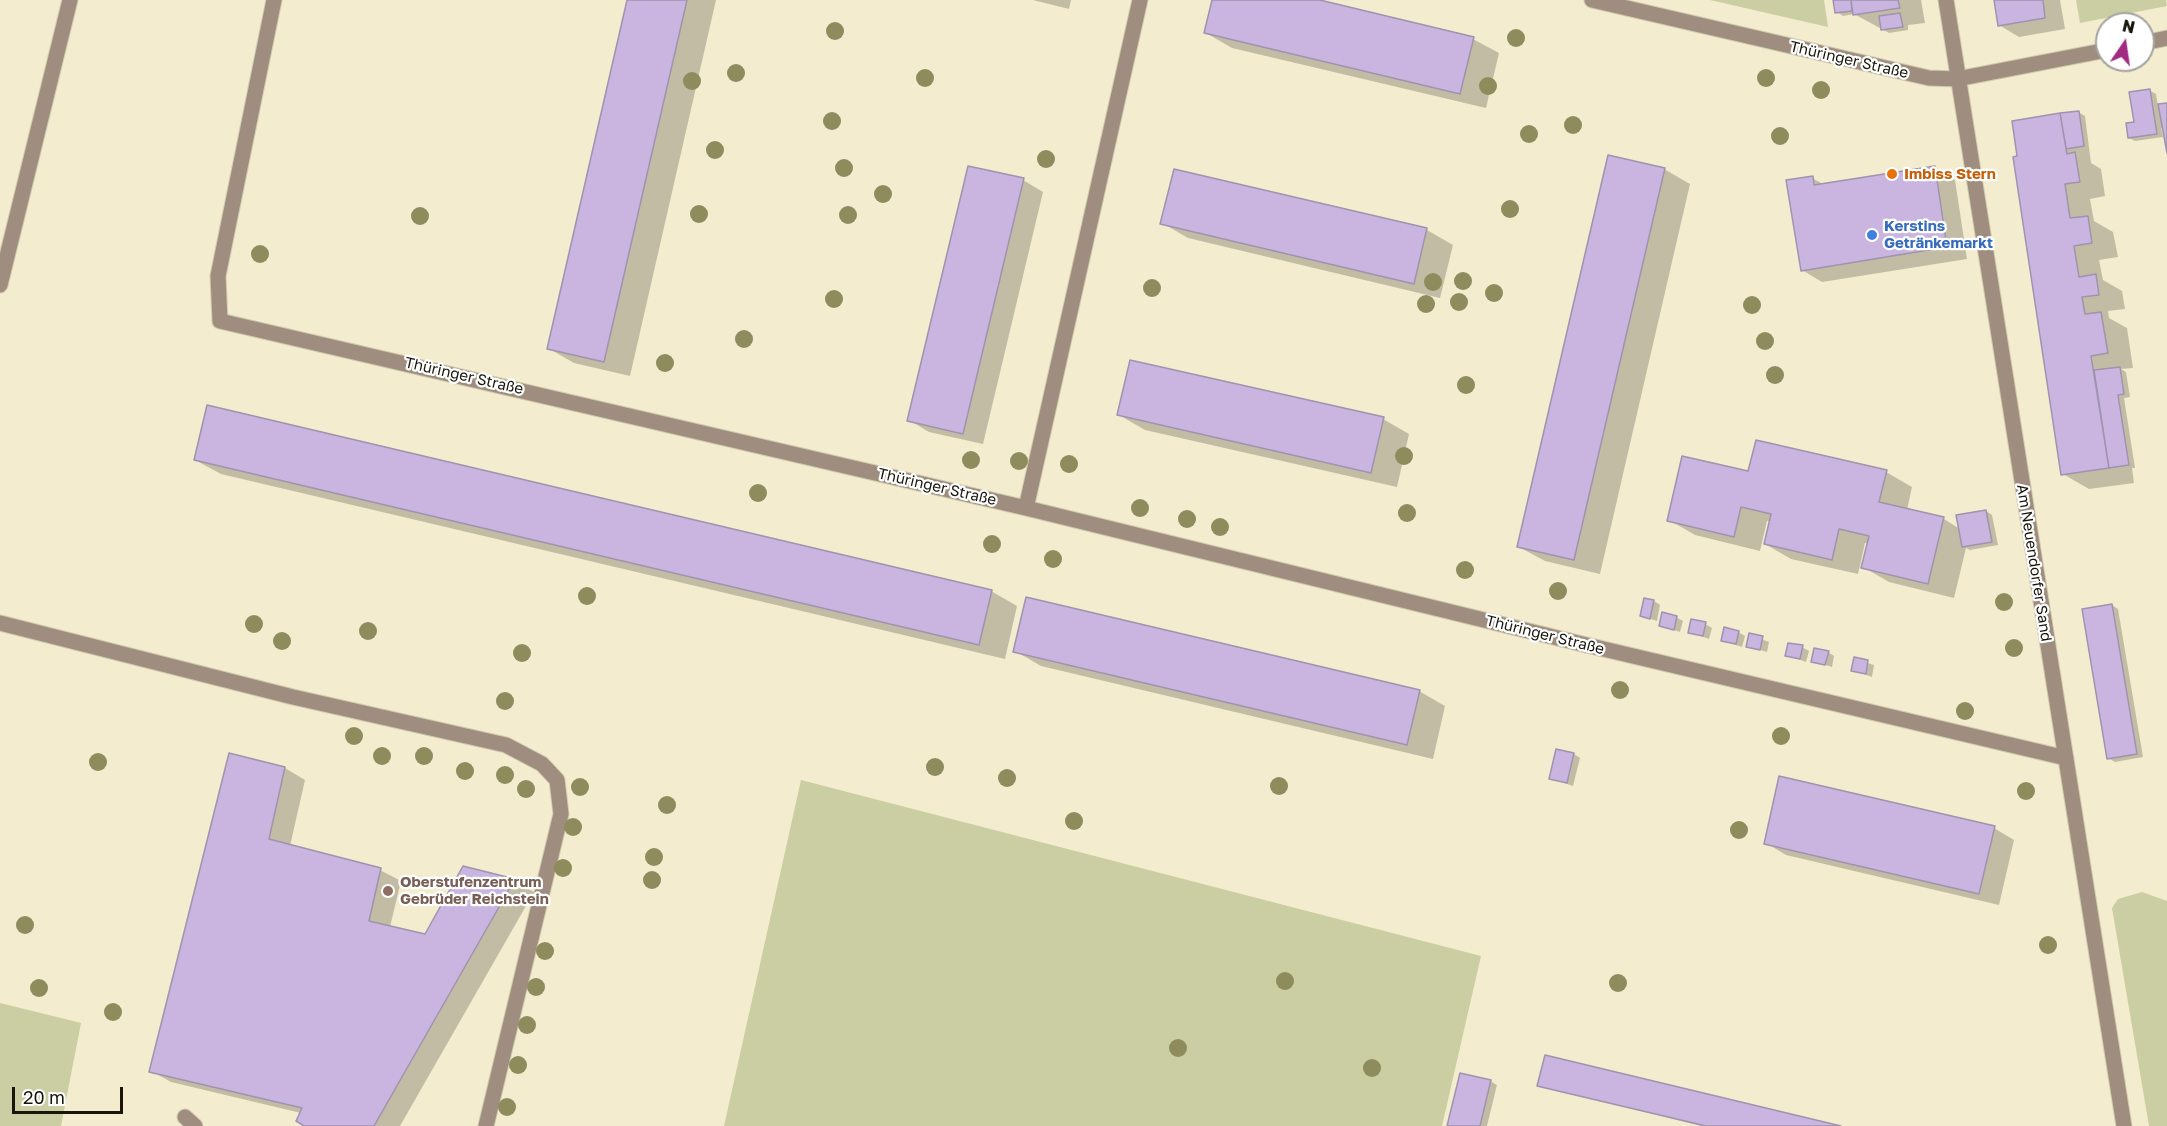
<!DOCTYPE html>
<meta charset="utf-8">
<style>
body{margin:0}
#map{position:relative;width:2167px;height:1126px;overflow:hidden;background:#f4ecce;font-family:"Golos Text",sans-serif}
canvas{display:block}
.north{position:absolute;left:2095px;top:12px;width:60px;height:60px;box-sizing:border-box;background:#fff;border:2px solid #a3a29d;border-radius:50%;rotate:13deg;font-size:16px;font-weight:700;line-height:24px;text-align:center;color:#18160b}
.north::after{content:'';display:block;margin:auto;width:21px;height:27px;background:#a32a81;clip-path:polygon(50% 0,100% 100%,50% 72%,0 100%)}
.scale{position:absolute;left:12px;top:1087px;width:111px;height:27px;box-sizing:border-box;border:3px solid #18160b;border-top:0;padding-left:8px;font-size:18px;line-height:21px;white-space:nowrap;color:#18160b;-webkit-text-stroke:4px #fff;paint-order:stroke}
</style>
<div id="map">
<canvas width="2167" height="1126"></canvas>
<div class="north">N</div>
<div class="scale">20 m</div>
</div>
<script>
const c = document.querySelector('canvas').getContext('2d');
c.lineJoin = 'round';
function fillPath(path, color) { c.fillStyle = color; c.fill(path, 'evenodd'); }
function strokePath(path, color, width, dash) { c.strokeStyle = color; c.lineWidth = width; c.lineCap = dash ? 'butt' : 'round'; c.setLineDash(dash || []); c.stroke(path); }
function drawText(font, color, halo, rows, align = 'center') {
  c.font = font + ' "Golos Text",sans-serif'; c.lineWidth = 4.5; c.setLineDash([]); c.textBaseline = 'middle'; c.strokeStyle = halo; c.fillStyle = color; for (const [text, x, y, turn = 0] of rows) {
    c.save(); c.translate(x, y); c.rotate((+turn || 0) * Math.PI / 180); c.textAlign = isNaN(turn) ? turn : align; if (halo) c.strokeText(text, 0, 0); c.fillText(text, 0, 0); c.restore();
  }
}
fillPath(new Path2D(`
 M1710,0H1824L1828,27Z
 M2076,0H2166L2167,6L2080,23Z
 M801,780L1481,956L1442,1126H724Z
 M2142,892L2167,901V1126H2149L2112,908L2118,899Z
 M0,1003L81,1023L61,1126H0Z`), '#cacea2');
fillPath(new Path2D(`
 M628,0H716L630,376L574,363L548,348Z
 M1033,0H1071L1069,9Z
 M1214,0H1314L1473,39L1499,53L1486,108L1232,48L1206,33Z
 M1835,0H1921L1925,23L1908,25V30L1889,33L1854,14L1843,16L1837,12Z
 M1995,0H2060L2065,29L2019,37L1999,25Z
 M2149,90L2156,94L2158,106L2167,104V144L2164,127L2161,128L2163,137L2135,141L2129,138Z
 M2078,112L2085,116L2091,163L2101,169L2105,196L2090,199L2094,221L2113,232L2118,257L2099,260L2103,280L2122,291L2125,309L2108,311L2109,318L2127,328L2133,368L2121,369L2126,372L2130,397L2124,398L2135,468H2132L2134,483L2089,489L2063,474L2014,158Z
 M1934,168L1955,180L1967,259L1822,282L1802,270L1812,178L1825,185Z
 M1664,169L1690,184L1600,574L1545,561L1519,547Z
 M1175,170L1427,230L1453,245L1440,298L1188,238L1162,223Z
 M1023,180L1043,192L983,444L929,432L909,420Z
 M1119,415L1383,419L1409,434L1397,487L1145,430Z
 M195,460L991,591L1017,606L1005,659L221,474Z
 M1886,472L1912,487L1907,510L1944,519L1960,529L1986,511L1992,515L1998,545L1970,550L1966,548L1954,598L1889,582L1863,567L1869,543H1865L1858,574L1791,559L1765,544L1771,521H1767L1760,551L1695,535L1669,520L1750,473Z
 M1654,601L1660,605L1657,621L1642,616Z
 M2112,605L2118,609L2143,757L2115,762L2108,758Z
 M1676,617L1683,621L1680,632L1661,626Z
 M1705,624L1712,628L1709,639L1690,632Z
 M1738,632L1745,636L1742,647L1723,641Z
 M1750,635L1769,642L1767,652L1748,646Z
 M1802,647L1809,651L1806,662L1787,655Z
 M1015,651L1419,691L1445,706L1433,759L1041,666Z
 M1828,652L1834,656L1832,667L1813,661Z
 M1855,659L1874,665L1872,677L1852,670Z
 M1574,754L1580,758L1573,786L1550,778Z
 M230,755L285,768L305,780L290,846L380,870L401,881L390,927L426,935L464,868L514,881L534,892L400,1126H307L301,1113L171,1082L151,1071Z
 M1994,828L2014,840L1999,905L1786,855L1766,843Z
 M1490,1081L1497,1085L1487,1126H1449Z
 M1539,1085L1835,1126H1701Z`), '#0003');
const building = new Path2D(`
 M627,0H687L604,362L547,349Z
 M1212,0H1320L1474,37L1460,94L1204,33Z
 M1833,0H1851L1852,11L1835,13Z
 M1851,0H1898L1900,8L1853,15Z
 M1994,0H2043L2045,18L1998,26Z
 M1900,13L1903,27L1881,30L1879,16Z
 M2150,89L2157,134L2128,138L2126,123L2134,122L2129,92Z
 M2167,103V153L2158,104Z
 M2079,111L2084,146L2066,149L2060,113Z
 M2060,113L2067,154L2075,152L2080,182L2065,184L2070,218L2088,216L2092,243L2074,246L2079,277L2096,274L2099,295L2082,297L2085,314L2101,312L2108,353L2091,356L2109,468L2061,475L2013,157L2017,156L2012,121Z
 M1608,155L1665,168L1574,560L1517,547Z
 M968,166L1024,178L963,434L907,421Z
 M1935,166L1947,247L1801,271L1786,180L1813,176L1814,185Z
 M1174,169L1427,228L1414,284L1160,224Z
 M1130,360L1384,417L1371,473L1117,415Z
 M2120,367L2124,394L2118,395L2129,465L2109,468L2094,370Z
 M207,405L992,590L979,645L194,460Z
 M1756,440L1887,470L1879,502L1944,517L1928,584L1861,568L1869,536L1839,529L1832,560L1764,544L1771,514L1741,507L1734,537L1667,521L1682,456L1748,471Z
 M1986,510L1992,542L1962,547L1956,515Z
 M1026,597L1420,690L1407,745L1013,652Z
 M1644,598L1654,600L1650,619L1640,616Z
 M2112,604L2137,754L2107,759L2082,609Z
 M1662,612L1677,616L1674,630L1659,626Z
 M1691,619L1706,622L1703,636L1688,633Z
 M1724,627L1739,631L1736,644L1721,641Z
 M1749,633L1763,636L1760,650L1746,647Z
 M1788,643L1803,645L1800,659L1785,656Z
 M1814,648L1829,651L1825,665L1811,662Z
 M1854,657L1868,660L1866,674L1851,671Z
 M1556,749L1574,753L1567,783L1549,779Z
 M229,753L285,767L269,839L381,868L369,921L425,934L463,866L515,879L374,1126H304L296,1121L302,1108L149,1072Z
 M1779,776L1995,826L1979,894L1764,844Z
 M1545,1055L1841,1126H1706L1537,1086Z
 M1460,1073L1491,1080L1480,1126H1447Z`);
fillPath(building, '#cab4e0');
strokePath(building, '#9f93ad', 1.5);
const minor = new Path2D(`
 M274,0L218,276L220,321L1026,508L1140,0
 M1592,0L1929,78L1957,79L2107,50
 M1946,0L2124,1126
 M2143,43L2167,38
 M0,285L70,0
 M1026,508L1578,643L2066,758
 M0,623L293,697L506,745L542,764L557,780L561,814L486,1126
 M185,1117L195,1126`);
strokePath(minor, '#d1caaf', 17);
strokePath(minor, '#9f8e7f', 15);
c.fillStyle = '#8e8b5d';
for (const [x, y] of [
 [835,31],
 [1516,38],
 [736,73],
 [925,78],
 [1766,78],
 [692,81],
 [1488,86],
 [1821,90],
 [832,121],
 [1573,125],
 [1529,134],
 [1780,136],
 [715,150],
 [1046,159],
 [844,168],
 [883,194],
 [1510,209],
 [699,214],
 [848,215],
 [420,216],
 [260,254],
 [1463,281],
 [1433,282],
 [1152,288],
 [1494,293],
 [834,299],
 [1459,302],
 [1426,304],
 [1752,305],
 [744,339],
 [1765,341],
 [665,363],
 [1775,375],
 [1466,385],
 [1404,456],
 [971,460],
 [1019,461],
 [1069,464],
 [758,493],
 [1140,508],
 [1407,513],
 [1187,519],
 [1220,527],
 [992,544],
 [1053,559],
 [1465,570],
 [1558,591],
 [587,596],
 [2004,602],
 [254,624],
 [368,631],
 [282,641],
 [2014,648],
 [522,653],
 [1620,690],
 [505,701],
 [1965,711],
 [354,736],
 [1781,736],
 [382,756],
 [424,756],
 [98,762],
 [935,767],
 [465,771],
 [505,775],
 [1007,778],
 [1279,786],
 [580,787],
 [526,789],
 [2026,791],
 [667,805],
 [1074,821],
 [573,827],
 [1739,830],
 [654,857],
 [563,868],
 [652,880],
 [25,925],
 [2048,945],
 [545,951],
 [1285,981],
 [1618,983],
 [536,987],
 [39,988],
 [113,1012],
 [527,1025],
 [1178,1048],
 [518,1065],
 [1372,1068],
 [507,1107]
]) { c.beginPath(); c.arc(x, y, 9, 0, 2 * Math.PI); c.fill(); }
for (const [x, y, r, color] of [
 [1892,174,6,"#e8710a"],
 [1872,235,6,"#3f7fe0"],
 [388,891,6,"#8d6e63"]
]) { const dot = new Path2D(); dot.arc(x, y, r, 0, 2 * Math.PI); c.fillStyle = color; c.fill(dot); strokePath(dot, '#fff', 2); }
drawText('15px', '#18160b', '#fff', [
 ["Thüringer Straße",1849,60,13],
 ["Thüringer Straße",464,376,13],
 ["Thüringer Straße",937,487,13],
 ["Am Neuendorfer Sand",2034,563,81],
 ["Thüringer Straße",1545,635,14]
]);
drawText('bold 15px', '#c56008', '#fff', [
 ["Imbiss Stern",1904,174]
], 'left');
drawText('bold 15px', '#366cbe', '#fff', [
 ["Kerstins",1884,226],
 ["Getränkemarkt",1884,243]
], 'left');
drawText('bold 15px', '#785e54', '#fff', [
 ["Oberstufenzentrum",400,882],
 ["Gebrüder Reichstein",400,899]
], 'left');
</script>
